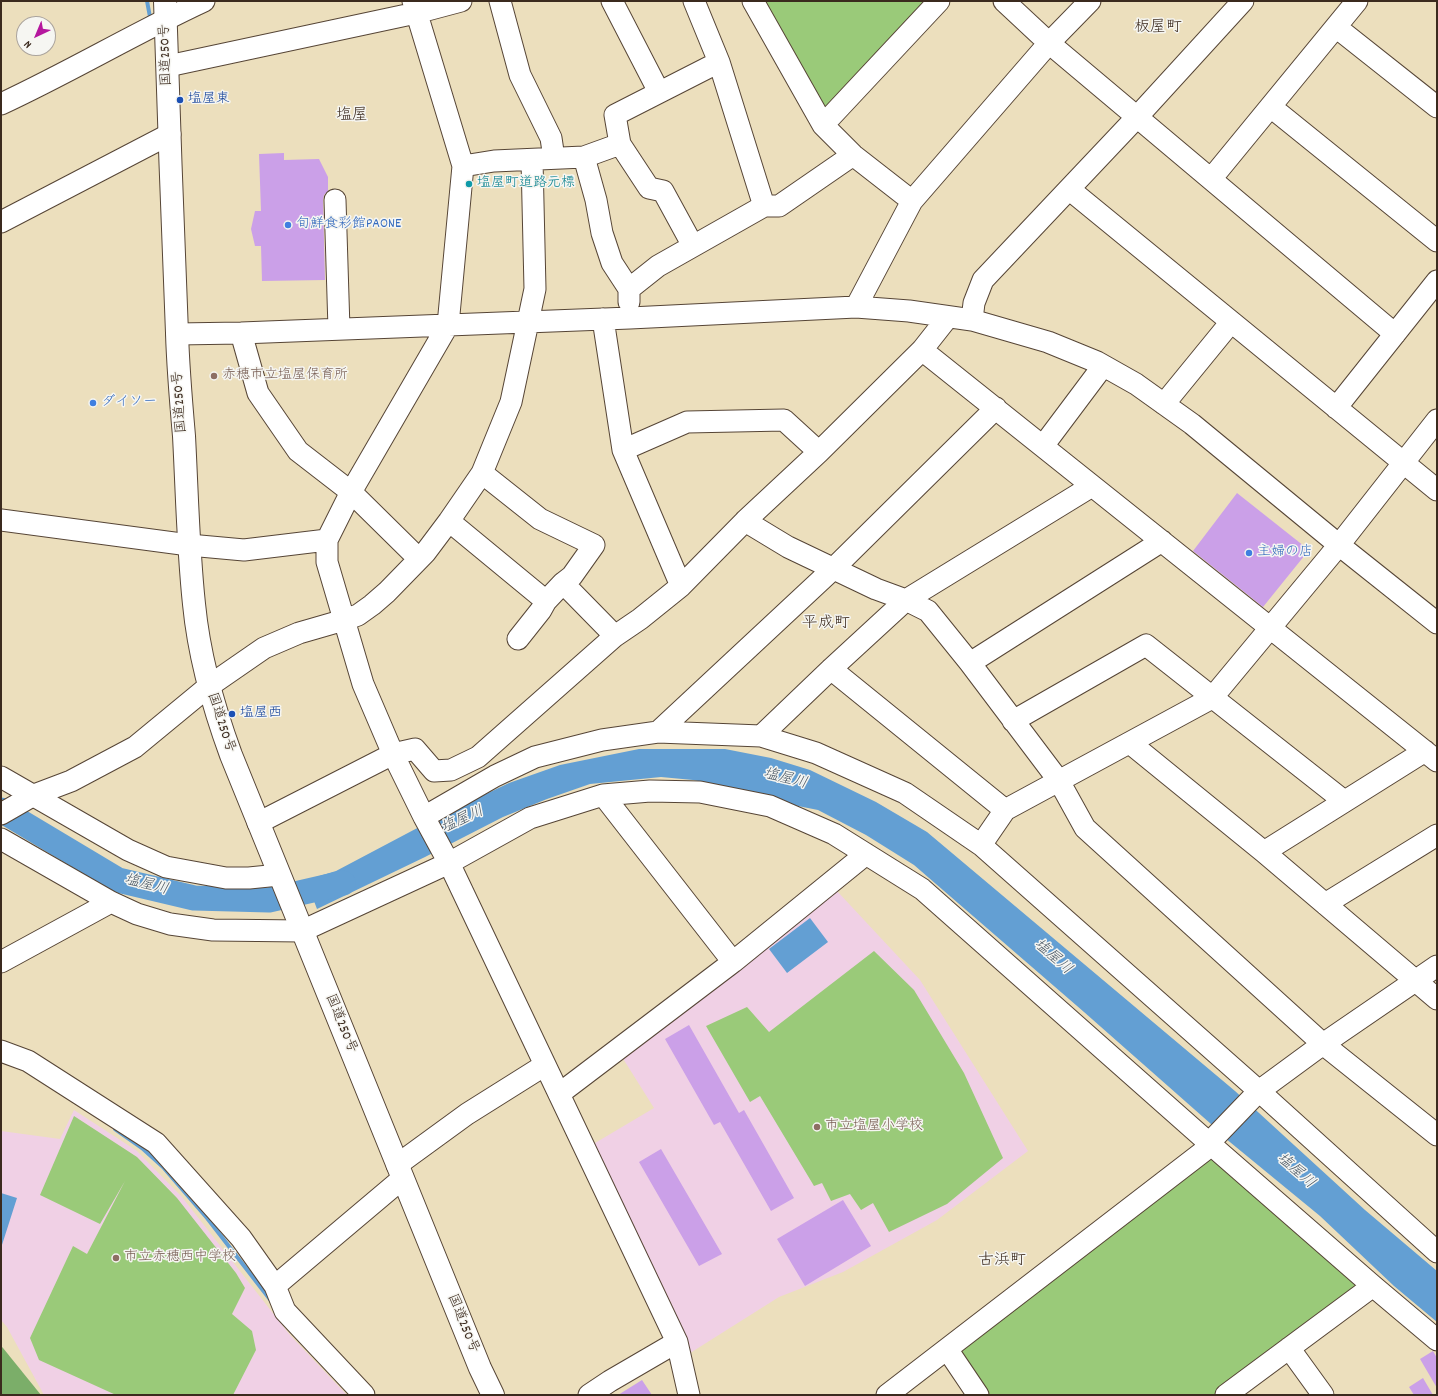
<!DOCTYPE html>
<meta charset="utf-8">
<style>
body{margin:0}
#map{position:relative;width:1438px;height:1396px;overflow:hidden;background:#ecdfbd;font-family:Dekko,sans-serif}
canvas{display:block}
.frame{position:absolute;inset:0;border:2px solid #3b2a1e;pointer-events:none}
.north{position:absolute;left:16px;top:16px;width:40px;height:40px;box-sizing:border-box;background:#f6f6f2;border:1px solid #aba49d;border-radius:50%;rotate:224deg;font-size:11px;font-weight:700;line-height:16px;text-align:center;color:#3b2a1e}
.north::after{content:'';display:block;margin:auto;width:14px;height:18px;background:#b5179e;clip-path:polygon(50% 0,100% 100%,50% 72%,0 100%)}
</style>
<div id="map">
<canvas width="1438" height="1396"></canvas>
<div class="frame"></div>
<div class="north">N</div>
</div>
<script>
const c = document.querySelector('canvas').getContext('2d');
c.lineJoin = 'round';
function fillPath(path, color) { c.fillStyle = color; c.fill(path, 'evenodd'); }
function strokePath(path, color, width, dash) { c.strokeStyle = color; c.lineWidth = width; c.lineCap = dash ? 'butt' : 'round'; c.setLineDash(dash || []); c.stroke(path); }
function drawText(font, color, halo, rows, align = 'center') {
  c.font = font + ' Dekko,"Klee One",sans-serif'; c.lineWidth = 3; c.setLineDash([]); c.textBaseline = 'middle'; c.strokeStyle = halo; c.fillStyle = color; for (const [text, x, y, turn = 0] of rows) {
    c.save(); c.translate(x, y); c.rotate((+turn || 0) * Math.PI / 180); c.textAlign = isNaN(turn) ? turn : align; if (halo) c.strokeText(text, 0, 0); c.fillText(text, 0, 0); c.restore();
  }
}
fillPath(new Path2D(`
 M837,891L920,980L1028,1151L937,1220L843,1272L779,1297L687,1355L590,1146L654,1108L622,1057Z
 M74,1110L137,1151L182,1197L290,1335L347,1395H44L7,1327L1,1320V1131L60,1139Z`), '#f0d0e5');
fillPath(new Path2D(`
 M759,1H929L827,111L819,110Z
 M874,951L914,990L964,1073L1003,1158L947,1204L889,1232L873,1203L861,1210L850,1194L831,1201L822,1183L814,1186L760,1096L750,1102L706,1026L747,1007L769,1032Z
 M74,1116L137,1157L177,1198L236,1273L245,1288L232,1314L252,1331L256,1350L233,1395H116L39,1360L30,1338L73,1246L87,1254L125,1181L100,1224L40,1195Z
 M1213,1158L1360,1280L1359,1289L1216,1395H985L956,1351L1201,1159Z`), '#9aca79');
fillPath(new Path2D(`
 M1,1346L3,1348L41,1395H1Z`), '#7bae69');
fillPath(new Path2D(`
 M639,749H725L771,758L810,770L876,802L927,832L1235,1091L1365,1210L1437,1271V1322L1394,1286L1320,1216L1225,1138L1211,1124L1084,1012L914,865L866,835L818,810L778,802L734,788L693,780L661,777L590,784L547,799L503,817L425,857L317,909L306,880L336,871L440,816L509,783L560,765Z
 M810,918L828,942L787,973L769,949Z
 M1,1193L17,1198L1,1248Z`), '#639fd3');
strokePath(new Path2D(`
 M147,19L150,17L147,1
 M115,1129L142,1148L163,1167L207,1218L272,1302`), '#639fd3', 4);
strokePath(new Path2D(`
 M1,810L118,880L194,898L269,900L343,883`), '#639fd3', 25);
fillPath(new Path2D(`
 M284,153V160L319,159L328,177V191L324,195L323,200L325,280L262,281L261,246H255L251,229L255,211H261L259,154Z
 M1237,493L1309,550L1263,607L1193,551Z
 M689,1025L739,1113L744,1110L794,1198L771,1211L720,1122L714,1125L665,1039Z
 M661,1149L722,1254L699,1266L639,1162Z
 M843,1200L871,1246L805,1286L777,1239Z
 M1433,1351L1437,1358V1388L1420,1359Z
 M1423,1378L1433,1395H1414L1409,1387Z
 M642,1380L652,1395H618Z`), '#cba0e8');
const minor = new Path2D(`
 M413,1L463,166L448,325L351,492L327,540V562L363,684L393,754L424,817L449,863L677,1342L689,1395
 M500,1L520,75L551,138L554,158
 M612,1L659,92
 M694,1L719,62L764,206
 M753,1L823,125L853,155L912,201
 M1004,1L1049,43L1395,334
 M1336,27L1437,107
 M168,66L416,13L461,1
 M1,104C70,72 135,33 204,1
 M1271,107L1437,241
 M823,125L939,1
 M620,144L649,188L663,191L693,246
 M584,157L596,200L602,233L612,263L629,289V302
 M463,166L494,161L584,157L620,144L615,115L719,62
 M1211,179L1357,1
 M1069,189L1437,490
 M335,200L339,329
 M1,222L170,134
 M629,289L658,266L764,206H779L853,155
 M856,307L912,201L1049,43L1090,1
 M603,319L623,450L681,586
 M972,320L974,303L983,280L1137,117L1243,1
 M241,333L258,393L298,451L351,492L419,559
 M177,334L241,333L630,318L856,307L909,311L972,320L1048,342L1097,362L1136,384L1192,424L1339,545L1437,623
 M922,350L1437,761
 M1164,404L1231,322
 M1336,408L1437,281
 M1043,446L1103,366
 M623,450L687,422L784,420L819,452
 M482,473L540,519L594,545L572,576L563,583L546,601L541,610L518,639
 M1,520L189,545L244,550L327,540
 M449,521L546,601
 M745,521L788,547L876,589L906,600L928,611L970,663L1059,781L1085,828L1323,1044L1437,1135
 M563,583L615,636
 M970,663L1162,541
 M831,669L1005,810
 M1013,721L1146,645L1344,801
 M658,732L834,568L996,408
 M761,736L831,669L906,600L1092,486
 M1130,743L1264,852L1437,999
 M1,777L128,850L166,867L226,878H249L279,875
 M603,795L733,962
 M1,814L34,795L71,781L135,747L209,686L264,648L299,633L344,620L358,615L372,605L387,592L425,553L449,521L482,473L511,402L535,289L532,160
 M424,817L495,776L535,757L602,740L658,732L761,736L816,753L905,793L981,845L1259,1091L1437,1252
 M258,823L393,754L415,749L434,771L451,770L478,757L615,636L640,619L681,586L745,521L819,452L922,350L948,317
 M1,839L111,902L137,914L170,924L213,930L302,931L449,863L530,818L603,795L650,791L700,792L770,806L834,834L922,889L1209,1143L1373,1286L1437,1340
 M981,845L1005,810L1212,698L1339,545L1437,420
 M1264,852L1425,751
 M1325,904L1437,835
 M1,962L111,902
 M1,1051L28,1061L156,1143L241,1238L275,1286L285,1311L364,1395
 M559,1094L733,962L866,854
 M397,1165L467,1114L545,1065
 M275,1286L403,1178
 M1289,1348L1323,1395
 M947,1349L978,1395
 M589,1395L610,1381L677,1342
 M887,1395L1204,1151L1209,1143L1259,1091L1323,1044L1437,966
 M1226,1395L1373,1286`);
const highway = new Path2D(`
 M165,1C169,112 172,222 177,333C178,367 181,402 184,436C187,492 188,548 194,604C199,656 213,706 231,755L480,1368L493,1395`);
strokePath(minor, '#564536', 23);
strokePath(highway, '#564536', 24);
strokePath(minor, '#fff', 21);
strokePath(highway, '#fff', 22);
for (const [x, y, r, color] of [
 [180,100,4,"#1a4fb4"],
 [469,184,4,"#0f9aa8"],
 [288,225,4,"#3f7fe0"],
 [214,376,4,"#8d6e63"],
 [93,403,4,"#3f7fe0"],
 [1249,553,4,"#3f7fe0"],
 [232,714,4,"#1a4fb4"],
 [817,1127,4,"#8d6e63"],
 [116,1258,4,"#8d6e63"]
]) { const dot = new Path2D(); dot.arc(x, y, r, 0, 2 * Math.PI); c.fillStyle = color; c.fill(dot); strokePath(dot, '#f6f6f2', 1.5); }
drawText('14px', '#3b2a1e', '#f6f6f2', [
 ["国道250号",167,55,-92],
 ["国道250号",181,402,-94],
 ["国道250号",220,723,72],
 ["国道250号",340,1024,68],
 ["国道250号",462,1324,68]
]);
drawText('14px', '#164399', '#f6f6f2', [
 ["塩屋東",188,100],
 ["塩屋西",240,714]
], 'left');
drawText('14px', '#0d838f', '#f6f6f2', [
 ["塩屋町道路元標",477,184]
], 'left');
drawText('14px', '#366cbe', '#f6f6f2', [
 ["旬鮮食彩館PAONE",296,225],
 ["ダイソー",101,403],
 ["主婦の店",1257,553]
], 'left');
drawText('14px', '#785e54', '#f6f6f2', [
 ["赤穂市立塩屋保育所",222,376],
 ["市立塩屋小学校",825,1127],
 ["市立赤穂西中学校",124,1258]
], 'left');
drawText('italic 15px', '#4b5966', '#f6f6f2', [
 ["塩屋川",785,780,14],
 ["塩屋川",463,821,-25],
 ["塩屋川",146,886,14],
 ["塩屋川",1052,958,41],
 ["塩屋川",1295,1172,41]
]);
drawText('16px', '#3b2a1e', '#f6f6f2', [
 ["板屋町",1158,29],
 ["塩屋",352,117],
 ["平成町",826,625],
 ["古浜町",1002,1262]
]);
</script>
